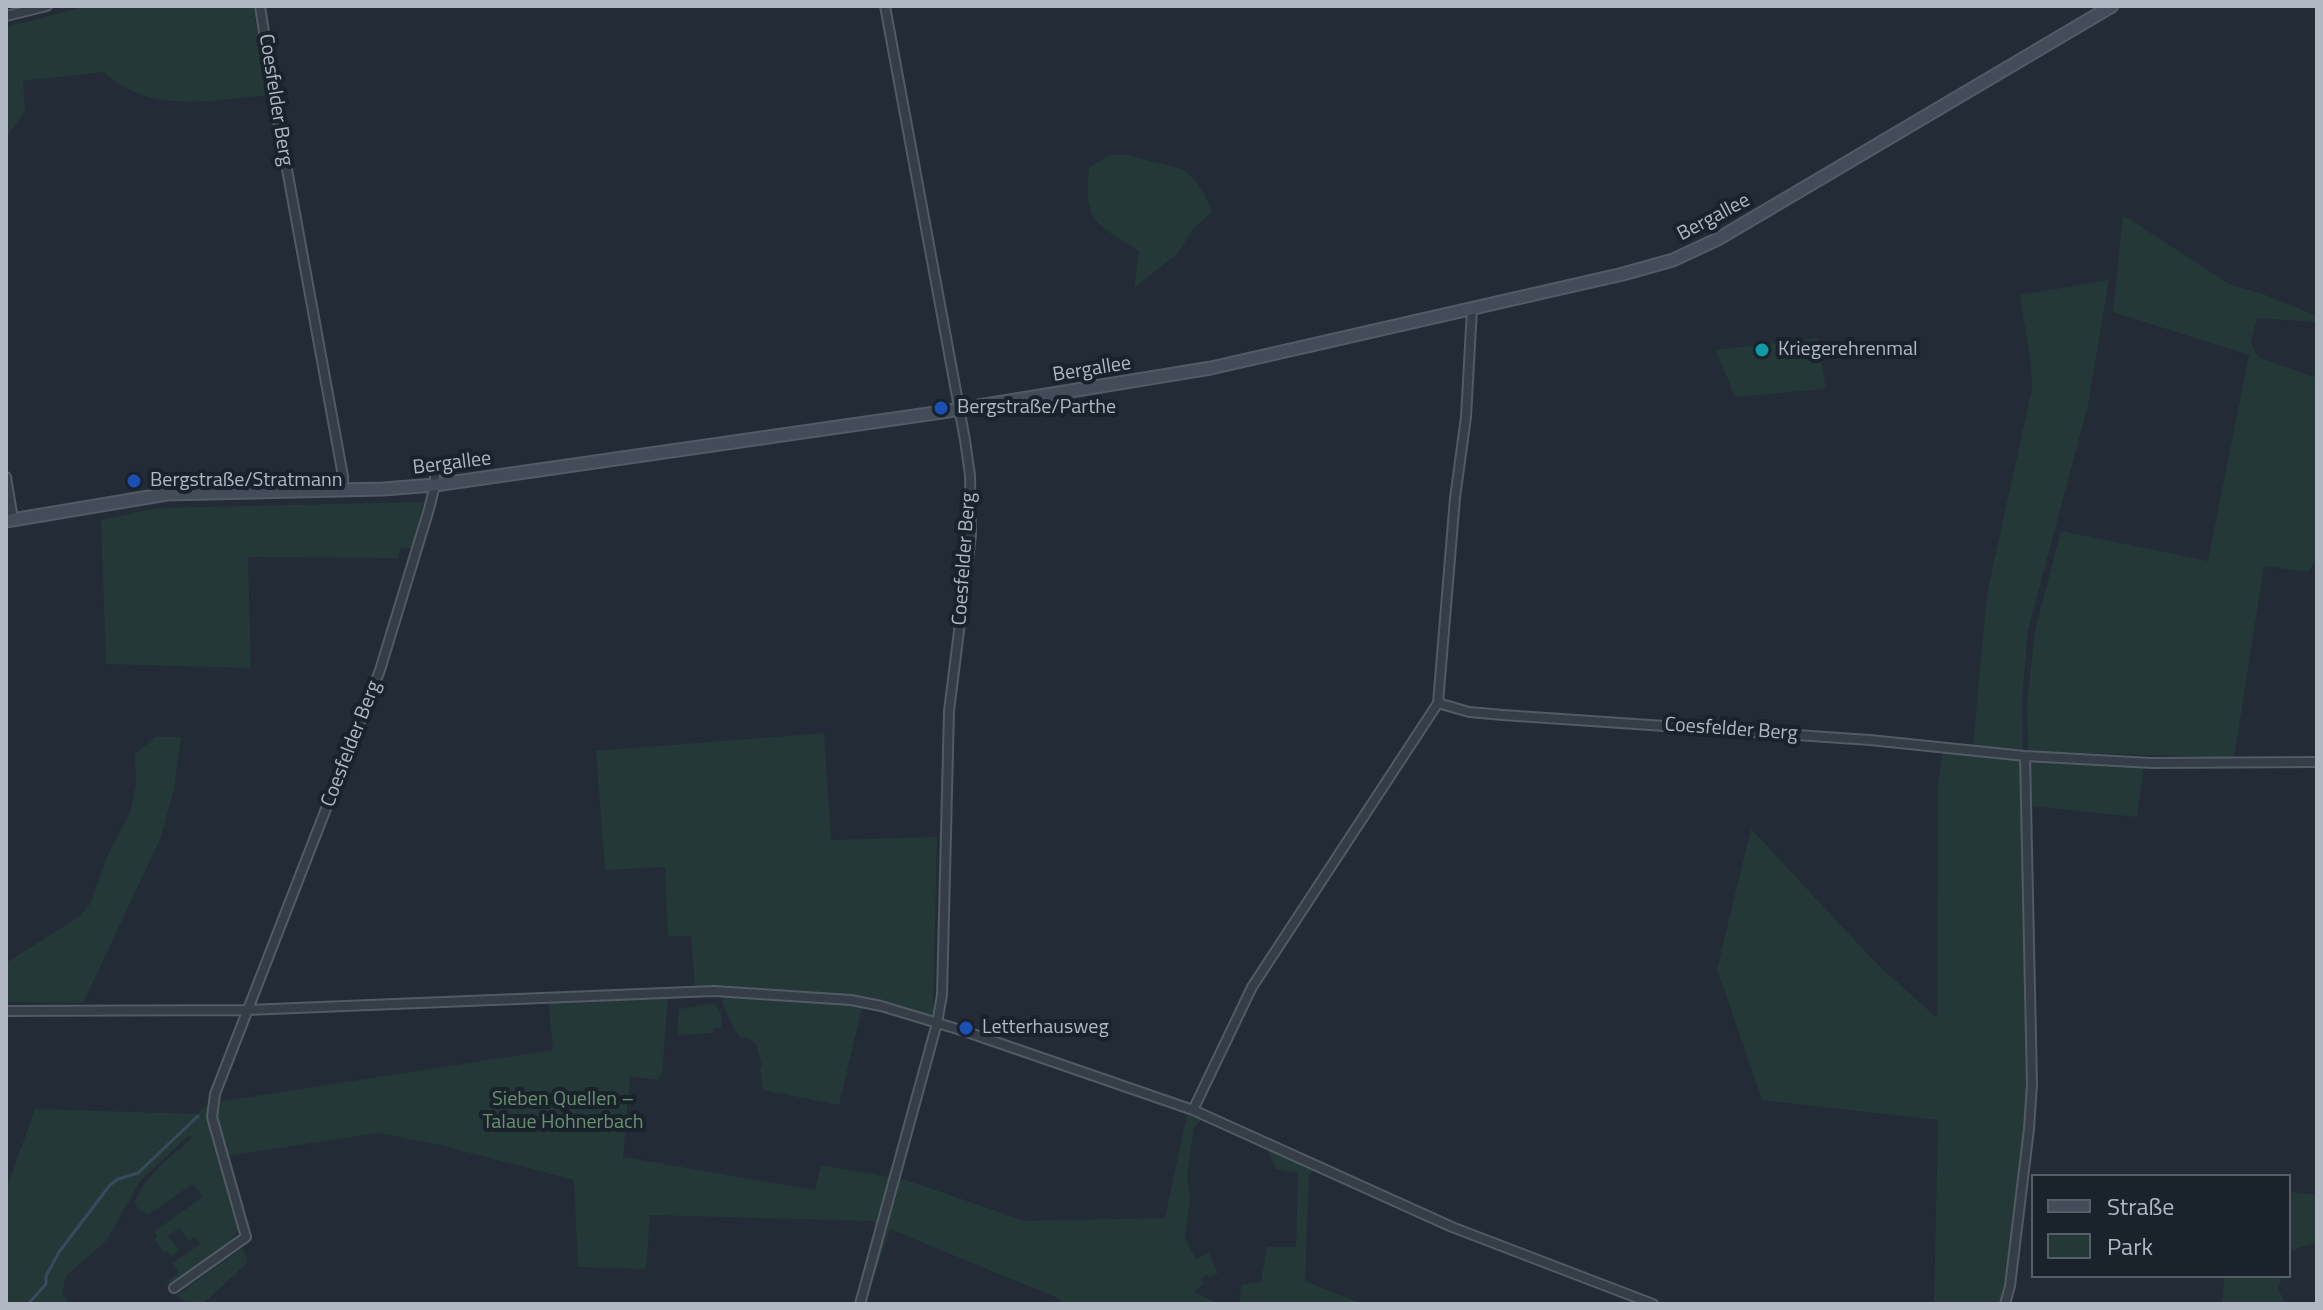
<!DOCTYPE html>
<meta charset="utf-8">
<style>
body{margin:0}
#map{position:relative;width:2323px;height:1310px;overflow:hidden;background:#222b36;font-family:"Titillium Web",sans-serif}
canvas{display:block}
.frame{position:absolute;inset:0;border:8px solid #afb8c3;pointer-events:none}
.legend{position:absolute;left:2031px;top:1174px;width:260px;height:104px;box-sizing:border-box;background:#1a222b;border:2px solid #565e68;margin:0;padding:10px 14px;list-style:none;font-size:24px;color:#afb8c3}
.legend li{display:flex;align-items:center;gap:16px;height:40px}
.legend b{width:40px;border:2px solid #565e68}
</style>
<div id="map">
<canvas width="2323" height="1310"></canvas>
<div class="frame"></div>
<ul class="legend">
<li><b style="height:10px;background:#434d59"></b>Straße</li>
<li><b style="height:22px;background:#253838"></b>Park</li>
</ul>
</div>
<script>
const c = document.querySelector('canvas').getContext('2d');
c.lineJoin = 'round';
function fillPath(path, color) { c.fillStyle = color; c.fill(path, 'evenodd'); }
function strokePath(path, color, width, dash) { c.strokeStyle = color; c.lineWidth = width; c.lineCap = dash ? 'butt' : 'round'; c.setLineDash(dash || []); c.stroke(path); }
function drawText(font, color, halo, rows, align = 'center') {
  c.font = font + ' "Titillium Web",sans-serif'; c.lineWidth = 8; c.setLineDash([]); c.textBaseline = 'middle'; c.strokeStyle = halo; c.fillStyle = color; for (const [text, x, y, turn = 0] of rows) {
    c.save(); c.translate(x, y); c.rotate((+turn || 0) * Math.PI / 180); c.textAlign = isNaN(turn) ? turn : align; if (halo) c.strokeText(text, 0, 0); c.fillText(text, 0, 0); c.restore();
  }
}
fillPath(new Path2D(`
 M87,6H253L268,95C211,100 150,115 104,72L23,81L25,110L6,139V27Z
 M1109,155H1127L1182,169C1198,179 1205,195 1212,212L1194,228L1177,254L1134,288L1139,251C1097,223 1083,225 1089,168Z
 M2123,215L2229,284L2263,294L2317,316V322L2257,318L2251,343L2258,357L2317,378V559L2308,572L2264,566L2234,758L2028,751L2027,702L2035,631L2061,531L2208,561L2249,355L2113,312Z
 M2109,280L2088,405L2028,630L2022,698L2023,749L1973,745L1987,594L2032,388C2032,354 2024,328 2020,295Z
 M1817,338L1826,389L1735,397L1716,350Z
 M423,502L412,548H400L398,558L248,557L251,668L106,664L101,520L157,508Z
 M824,733L831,840L937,837L933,1012L930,1016L848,994L695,988L691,936H668L665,867L605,870L596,751Z
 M155,737H181L174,789L161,837L83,1003L6,1002V963L80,916L90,904L109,852L130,813L136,786L135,754Z
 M1943,751L2023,759C2027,940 2041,1125 2003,1304H1934L1938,1120L1762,1100L1717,969L1751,829L1877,964L1937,1018L1938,783Z
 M2030,761L2144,766L2137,817L2030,806Z
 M724,996L845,1003L862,1008L839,1105L763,1090L760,1068L762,1067L756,1044L749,1038H741L734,1029L722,1001Z
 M668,997L662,1075L660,1074L659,1080L630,1076L623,1157L815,1190L821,1165L906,1180L1025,1221L1165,1218L1187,1114L1201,1120L1194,1127L1187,1176L1190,1199L1185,1239L1196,1259L1209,1253L1218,1273L1209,1278L1207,1275L1201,1279L1204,1283L1194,1292L1219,1304H1062V1300L890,1229L865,1304L886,1228L872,1221L650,1215L646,1269L578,1267L574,1180L432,1143L378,1133L220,1157L239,1226C235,1247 187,1272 169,1285L166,1282L179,1273L172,1264L200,1244L195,1237L189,1241L179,1228L168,1236L179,1251L171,1256L167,1251L164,1253L155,1240L157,1237L154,1232L202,1197L193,1184L149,1214L138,1210L135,1202C145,1174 173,1156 194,1136L187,1137L141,1180L106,1241L66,1276L62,1294L71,1304H6V1190L35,1109L199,1114L202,1108L223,1101L553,1050L548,1000Z
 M715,1003L722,1017L721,1028H714V1033L677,1035L679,1009Z
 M1271,1150L1313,1170L1309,1175L1305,1281L1362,1304H1239L1241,1285L1261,1282L1267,1247H1296L1298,1173L1276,1169L1268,1151Z
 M2289,1192L2317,1195V1242L2292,1250L2289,1259Z
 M243,1248L248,1262L203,1304H188L177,1295Z
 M2225,1276H2282L2278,1289L2286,1304H2222Z`), '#253838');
strokePath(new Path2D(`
 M28,1304L46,1284V1276L59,1252L110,1185L118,1179L138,1173L198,1116`), '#384a5e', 3);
const street = new Path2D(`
 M260,6L274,98L343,476V490
 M6,16L47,6
 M6,477L13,519
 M1438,703L1469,712L1503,715L1870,740L2025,756
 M6,1011L247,1010L714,991L851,1000L881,1006L964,1031L1193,1110L1452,1227L1653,1304
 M1193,1110L1252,987L1438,703L1455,498L1466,417L1472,309
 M174,1288L246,1237L212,1117L215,1094L380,670L429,509L435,485V472
 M860,1304L937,1023L942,995L949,711L971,535L970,475L965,440L885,6
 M2005,1304L2010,1286L2029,1129L2032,1084L2025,756L2152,763L2317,762`);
const secondary = new Path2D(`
 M6,521L167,494L383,489L435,485L942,412L1211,368L1623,274L1673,260L1718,239L2112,6`);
strokePath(street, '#525b64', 12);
strokePath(secondary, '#525b64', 15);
strokePath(street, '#353d46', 8);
strokePath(secondary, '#434d59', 11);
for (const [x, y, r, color] of [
 [1762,350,8,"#0f9aa8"],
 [941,408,8,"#1a4fb4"],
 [134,481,8,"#1a4fb4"],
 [966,1028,8,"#1a4fb4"]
]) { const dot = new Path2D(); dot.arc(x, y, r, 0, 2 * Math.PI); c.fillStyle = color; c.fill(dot); strokePath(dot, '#1a222b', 3); }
drawText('20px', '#afb8c3', '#1a222b', [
 ["Coesfelder Berg",275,100,81],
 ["Bergallee",1714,218,-28],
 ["Bergallee",1092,370,-9],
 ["Bergallee",452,464,-7],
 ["Coesfelder Berg",965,559,-86],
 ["Coesfelder Berg",1731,730,4],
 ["Coesfelder Berg",352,744,-69]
]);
drawText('20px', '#afb8c3', '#1a222b', [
 ["Kriegerehrenmal",1778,350],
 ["Bergstraße/Parthe",957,408],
 ["Bergstraße/Stratmann",150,481],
 ["Letterhausweg",982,1028]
], 'left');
drawText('20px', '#699170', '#1a222b', [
 ["Sieben Quellen –",563,1100],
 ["Talaue Hohnerbach",563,1123]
]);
</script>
